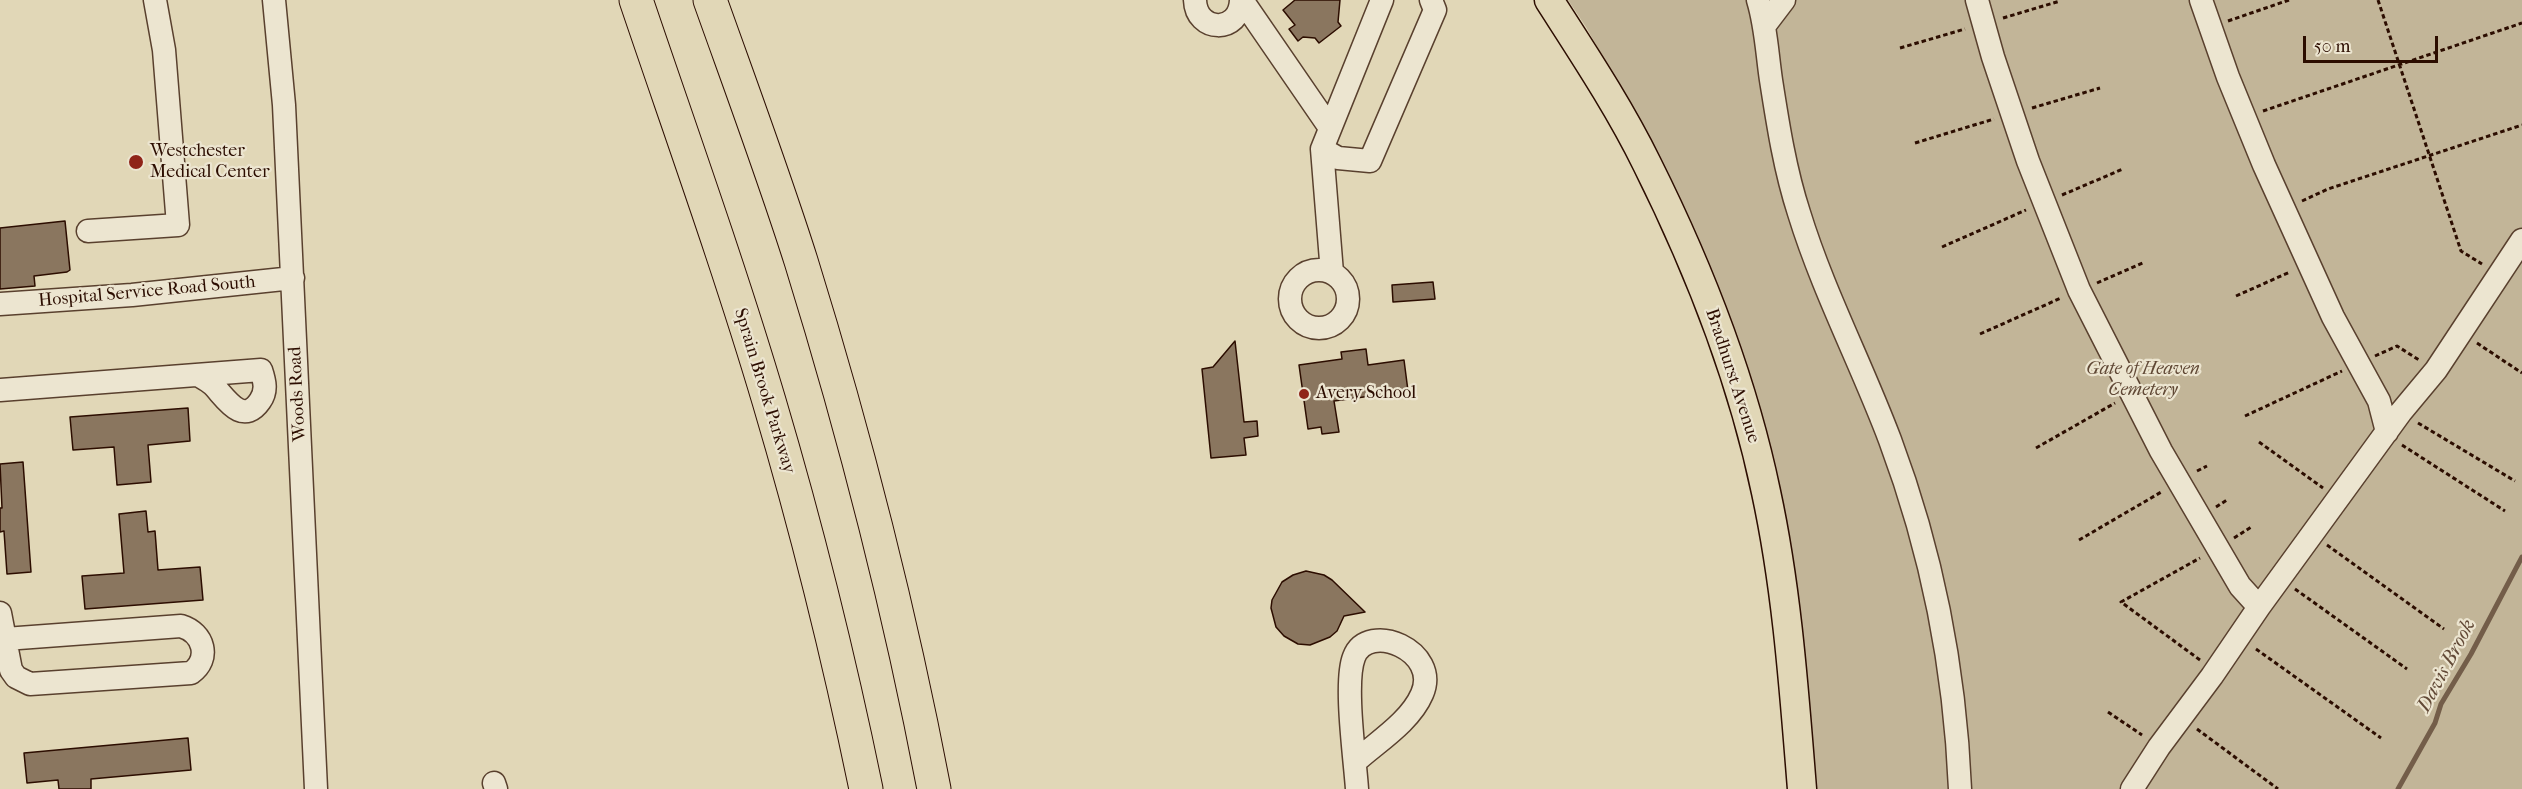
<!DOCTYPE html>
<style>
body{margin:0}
#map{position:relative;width:2522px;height:789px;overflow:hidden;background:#e1d7b7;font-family:"IM FELL French Canon",serif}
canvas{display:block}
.scale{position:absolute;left:2303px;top:36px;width:135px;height:27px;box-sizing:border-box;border:3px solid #2c0d00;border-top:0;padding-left:8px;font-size:18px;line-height:21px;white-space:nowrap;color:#2c0d00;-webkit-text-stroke:4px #ece5d0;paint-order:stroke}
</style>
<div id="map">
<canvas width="2522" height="789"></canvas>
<div class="scale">50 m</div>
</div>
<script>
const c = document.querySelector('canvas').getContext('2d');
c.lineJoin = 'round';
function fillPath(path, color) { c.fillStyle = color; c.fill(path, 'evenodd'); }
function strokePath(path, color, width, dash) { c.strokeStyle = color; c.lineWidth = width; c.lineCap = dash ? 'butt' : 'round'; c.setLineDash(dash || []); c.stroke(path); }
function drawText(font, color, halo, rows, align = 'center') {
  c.font = font + ' "IM FELL French Canon",serif'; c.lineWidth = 4.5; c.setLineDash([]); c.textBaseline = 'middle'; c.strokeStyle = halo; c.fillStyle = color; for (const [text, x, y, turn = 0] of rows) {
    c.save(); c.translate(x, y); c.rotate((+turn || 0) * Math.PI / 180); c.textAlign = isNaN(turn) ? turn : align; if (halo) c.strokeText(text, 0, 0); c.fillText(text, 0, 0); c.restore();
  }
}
fillPath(new Path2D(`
 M1568,0H2522V789H1815L1794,572L1765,424L1742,350L1711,270L1670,177L1586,27Z`), '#c2b598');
strokePath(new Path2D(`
 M2398,789L2435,723L2441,704L2471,654L2522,557`), '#735d49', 5);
const building = new Path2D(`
 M1295,0H1340L1338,22L1341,26L1319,43L1315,38L1303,37L1298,41L1289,29L1295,25L1283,10Z
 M65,221L70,270L67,272L34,276L35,286L0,289V228Z
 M1433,282L1435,299L1393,302L1392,285Z
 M1235,341L1244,422L1257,421L1258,436L1244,438L1246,455L1211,458L1202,369L1213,367Z
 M1366,349L1368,365L1404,360L1408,391L1334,401L1339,432L1322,434L1321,427L1308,429L1299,365L1342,359L1341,352Z
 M188,408L190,441L148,445L151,482L117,485L114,447L73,450L70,417Z
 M23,462L31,572L7,574L4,531L0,532V508H2L0,464Z
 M146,511L148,532L155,531L158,570L200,567L203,600L85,609L82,576L124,573L119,514Z
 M1306,571L1324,575L1332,580L1365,612L1344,616L1337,631L1330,637L1310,645L1298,644L1284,636L1276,627L1271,608L1272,600L1282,582L1293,575Z
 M188,738L191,770L91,779V789H59L58,780L27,783L24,753Z`);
fillPath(building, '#8a765f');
strokePath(building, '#2c0d00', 1.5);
const minor = new Path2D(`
 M274,0L284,105L316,789
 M1195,0C1196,33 1240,34 1241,0
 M1242,0L1330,128
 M1758,0C1766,26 1767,53 1771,80C1778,125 1785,170 1799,213C1823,291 1861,363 1890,440C1932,552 1955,669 1960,789
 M1977,0L1993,57L2028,161L2079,290L2161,451L2240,586L2259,607
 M2201,0L2228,77L2264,165L2333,317L2379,401L2387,432
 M1765,25L1784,0
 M1322,149L1338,158L1370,161L1435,10L1431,0
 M88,231L178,225L164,50L155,0
 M1290 299a29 29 0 1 1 58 0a29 29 0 1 1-58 0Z
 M1332,273L1322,149L1382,0
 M0,304L132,295L293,278
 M0,390L261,370C265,382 267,391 260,401C242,427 225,397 213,385C209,381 203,378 198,375
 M0,613L11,670L16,677L30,684L191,673C211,659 204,633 181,626L5,639
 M1355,762C1377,742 1410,722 1422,694C1441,651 1368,620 1354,657C1344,682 1355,759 1357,789
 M494,783L496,789
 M2132,789L2159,747L2212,676L2259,607L2401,412L2436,370L2522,240`);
const major = new Path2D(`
 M1549,0C1583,53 1619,107 1647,164C1699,268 1742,377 1766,492C1787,589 1794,690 1802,789`);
const highway = new Path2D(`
 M636,0C681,133 729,266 769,401C807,529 839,658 866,789
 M710,0C741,87 773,173 801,261C855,435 900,611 934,789`);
strokePath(minor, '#59402e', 25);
strokePath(major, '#2c0d00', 31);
strokePath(highway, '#2c0d00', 35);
strokePath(new Path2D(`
 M2378,0L2461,251L2482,264
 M2003,18L2060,1
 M2228,21L2289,0
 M1900,48L1965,29
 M2032,108L2100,88
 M2263,111L2522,23
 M1915,143L1994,119
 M2062,195L2123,169
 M2302,201L2328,189L2522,125
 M1942,247L2026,210
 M2097,283L2145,262
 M2236,296L2290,272
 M1980,334L2061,298
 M2477,343L2522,373
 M2375,356L2397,346L2419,360
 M2245,416L2342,371
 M2418,423L2515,481
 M2259,442L2323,488
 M2402,445L2505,511
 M2036,448L2115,403
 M2197,471L2207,466
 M2216,507L2227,500
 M2234,538L2253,526
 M2079,540L2163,491
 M2327,545L2444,629
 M2295,589L2407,669
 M2256,649L2381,738
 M2200,660L2121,602L2200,558
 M2108,712L2142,735
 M2197,729L2278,789`), '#2c0d00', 3, [4.5, 3]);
strokePath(minor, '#ece5d0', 22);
strokePath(major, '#e1d7b7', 28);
strokePath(highway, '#e1d7b7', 33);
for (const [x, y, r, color] of [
 [136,162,8,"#8f2418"],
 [1304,394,6,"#8f2418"]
]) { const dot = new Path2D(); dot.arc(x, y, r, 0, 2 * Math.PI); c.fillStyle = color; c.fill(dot); strokePath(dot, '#ece5d0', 2); }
drawText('18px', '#2c0d00', '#ece5d0', [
 ["Westchester",150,152],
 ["Medical Center",150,173],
 ["Avery School",1316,394]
], 'left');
drawText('18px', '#2c0d00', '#ece5d0', [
 ["Hospital Service Road South",147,292,-5],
 ["Bradhurst Avenue",1732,376,72],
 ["Sprain Brook Parkway",764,391,73],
 ["Woods Road",298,394,-93]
]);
drawText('italic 18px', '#604835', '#ece5d0', [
 ["Gate of Heaven",2143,370],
 ["Cemetery",2143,391]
]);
drawText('italic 20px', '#624936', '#ece5d0', [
 ["Davis Brook",2447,666,-62]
]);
</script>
